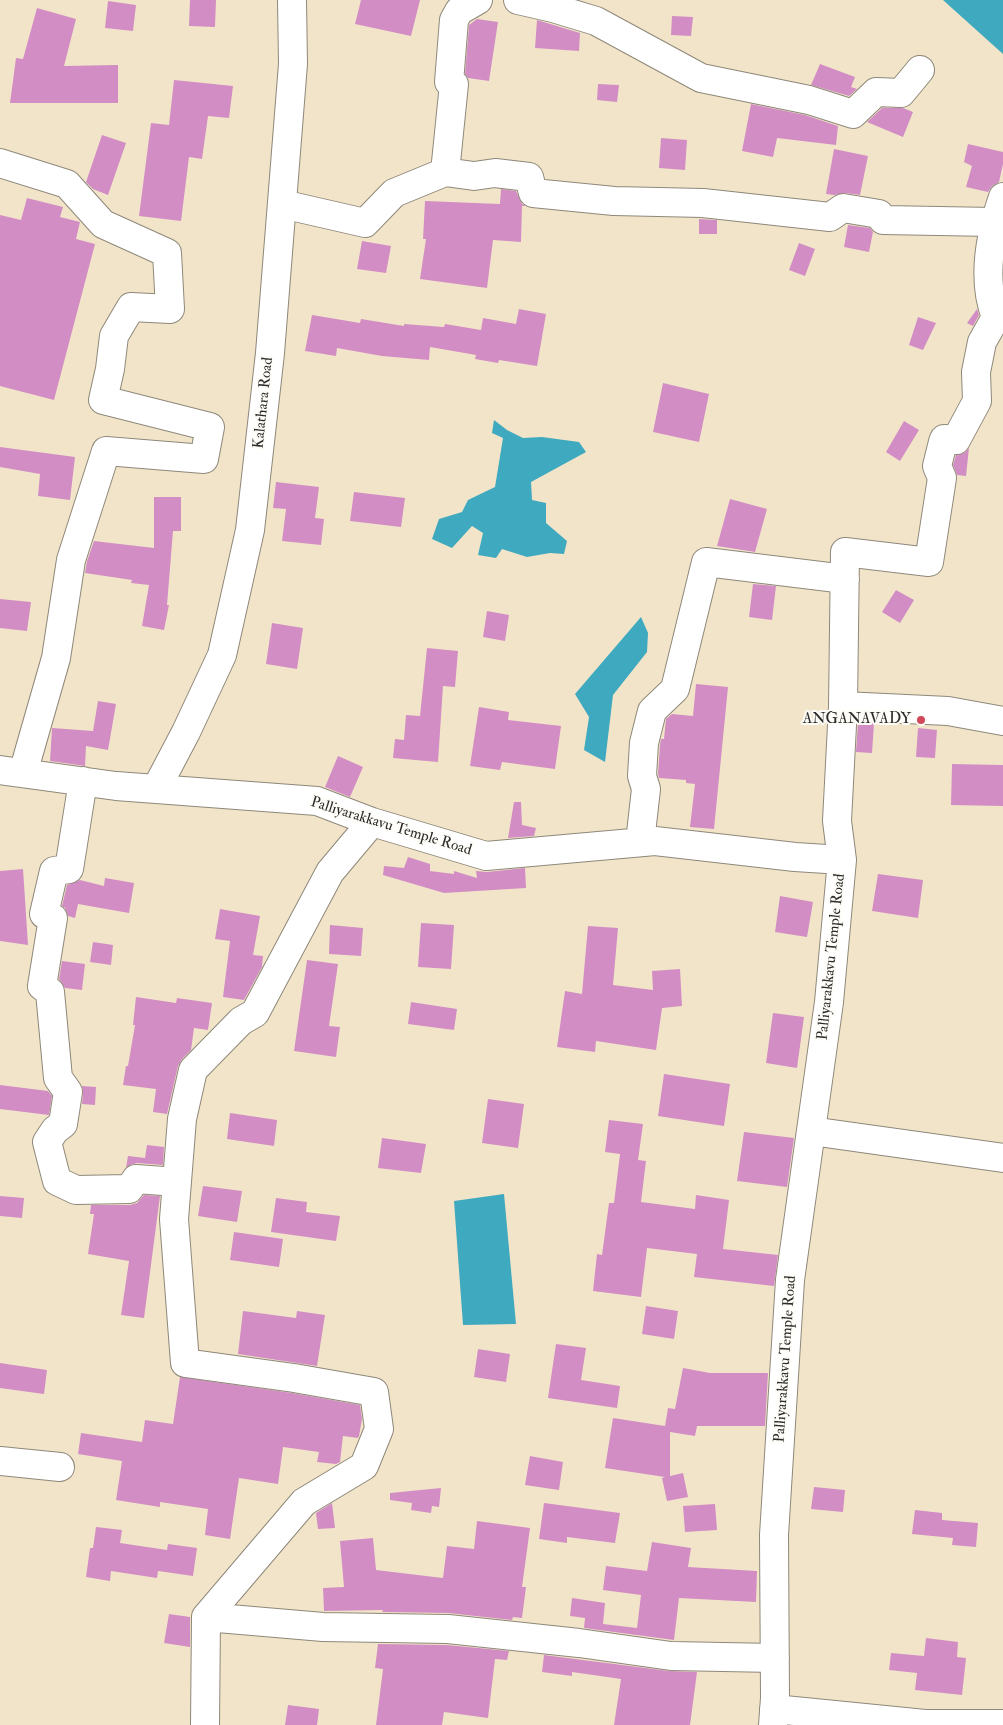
<!DOCTYPE html>
<style>
body{margin:0}
canvas{display:block;background:#f2e4c9}
</style>
<canvas width="1003" height="1725"></canvas>
<script>
const c = document.querySelector('canvas').getContext('2d');
c.lineJoin = 'round';
function fillPath(path, color) { c.fillStyle = color; c.fill(path, 'evenodd'); }
function strokePath(path, color, width, dash) { c.strokeStyle = color; c.lineWidth = width; c.lineCap = dash ? 'butt' : 'round'; c.setLineDash(dash || []); c.stroke(path); }
function drawText(font, color, halo, rows, align = 'center') {
  c.font = font + ' "IM FELL Double Pica",serif'; c.lineWidth = 4; c.setLineDash([]); c.textBaseline = 'middle'; c.strokeStyle = halo; c.fillStyle = color; for (const [text, x, y, turn = 0] of rows) {
    c.save(); c.translate(x, y); c.rotate((+turn || 0) * Math.PI / 180); c.textAlign = isNaN(turn) ? turn : align; if (halo) c.strokeText(text, 0, 0); c.fillText(text, 0, 0); c.restore();
  }
}
fillPath(new Path2D(`
 M943,0H1003V54Z
 M494,420L507,430L523,438L542,437L579,442L586,452L531,482L532,500L546,503V523L567,541L564,554L550,553L527,557L502,549L496,558L478,555L483,533L472,526L452,548L432,539L439,519L462,512L468,500L495,487L503,438L492,433Z
 M641,617L648,633L647,652L613,695L605,762L584,750L589,717L575,694Z
 M504,1194L516,1324L463,1325L454,1201Z`), '#3fa9bf');
fillPath(new Path2D(`
 M190,0H216L215,27L189,26Z
 M361,0H420L411,36L355,24Z
 M108,1L136,5L133,31L105,28Z
 M37,8L76,19L64,66L118,65V103H10L16,58L23,59Z
 M672,16L693,17L691,36L671,35Z
 M477,19L498,22L489,81L468,78L465,74L469,25Z
 M537,20L580,33L579,51L535,48Z
 M820,64L855,77L851,87L857,89L849,96L811,85Z
 M174,80L233,86L229,118L208,116L202,159L189,157L181,221L139,216L151,123L169,125Z
 M598,84L619,85L617,102L597,100Z
 M751,104L805,115L838,126L836,145L777,138L773,157L742,151Z
 M882,108H903L913,112L903,137L867,122Z
 M102,135L126,143L108,195L93,189L86,182Z
 M661,138L687,140L685,170L659,168Z
 M968,144L1003,152V164L999,182L992,186L988,192L966,187L972,166L964,162Z
 M834,149L868,156L860,195L846,193L834,195L826,194Z
 M501,189L516,191L522,204L526,206H522L521,242L493,240L487,288L420,279L426,239H423L425,201L500,204Z
 M27,198L63,207L60,217L80,222L76,239L95,244L54,400L0,386V215L21,220Z
 M699,219L717,220V234H699Z
 M848,225L870,228L873,232L869,252L844,247Z
 M362,241L391,246L386,273L357,269Z
 M799,243L815,249L805,276L789,270Z
 M519,309L546,314L537,366L499,360L498,363L475,359L476,355L430,347L429,360L382,356L337,348L336,356L305,351L312,315L360,323L361,319L404,326V324L444,327L445,324L481,330L483,318L516,324Z
 M977,309L979,315L973,326L967,323Z
 M918,317L936,323L923,350L909,345Z
 M663,383L709,394L699,442L653,432Z
 M904,421L919,430L900,461L886,452Z
 M0,447L75,457L70,500L38,496L40,474L0,467Z
 M969,448L966,476L957,475L953,465L956,455L964,453Z
 M276,482L319,487L315,518L324,519L321,545L282,541L286,509L273,508Z
 M354,492L405,498L401,527L350,521Z
 M154,497H181V531H173L167,605H169L164,630L142,626L149,585L131,583L132,580L85,573L87,561L94,541L154,548Z
 M730,499L767,509L755,552L717,546Z
 M753,584L776,586L772,620L749,617Z
 M896,590L914,600L900,623L882,612Z
 M0,599L31,602L27,631L0,628Z
 M487,611L509,615L505,641L483,637Z
 M272,623L303,628L297,669L266,664Z
 M427,648L458,651L455,687L443,686L438,762L393,758L395,739L404,740L406,715L420,716Z
 M696,684L728,687L714,829L690,827L695,784L686,783V780L659,778L658,774L660,745L661,739H664L666,719L672,714L693,716Z
 M98,701L116,704L108,750L86,746L85,766L50,761L52,728L93,731Z
 M479,707L509,712L508,720L561,726L555,769L502,762L500,770L470,766Z
 M858,722L874,723L872,753L856,752Z
 M918,728L937,730L935,758L916,757Z
 M338,756L363,767L350,797L325,787Z
 M952,764L1003,765V806L951,805Z
 M514,802H521L522,825L536,828L534,836L508,838Z
 M408,857L430,864V871L454,874V871L477,878L476,871L487,872L525,868L526,888L444,893L383,875L384,866L404,868Z
 M23,869L28,945L0,941V871Z
 M878,874L923,880L918,918L872,911Z
 M105,878L134,883L129,913L78,904L75,918L68,916L65,908L62,906L67,885L80,880L104,886Z
 M780,896L813,902L807,937L775,932Z
 M220,909L260,916L253,955L263,956L262,967L244,1000L223,997L230,941L215,939Z
 M421,923L454,925L451,969L418,967Z
 M330,925L363,928L361,956L329,954Z
 M588,926L618,928L613,985L653,990L652,971L680,969L682,1006L662,1008L656,1050L596,1041L595,1052L557,1047L565,991L582,994Z
 M93,942L113,945L111,965L90,962Z
 M307,960L338,964L329,1026L340,1027L336,1057L294,1051Z
 M62,961L85,964L82,990L65,988L59,979Z
 M136,997L176,1003L177,998L212,1003L208,1030L194,1028L191,1050L182,1059L178,1066L167,1114L153,1112L156,1089L123,1085L126,1066H128L135,1025H133Z
 M411,1002L457,1009L454,1030L408,1024Z
 M773,1013L804,1017L797,1068L766,1063Z
 M664,1074L730,1084L724,1126L658,1116Z
 M0,1085L48,1091L52,1096L49,1115L0,1109Z
 M82,1086L96,1087L95,1105L82,1104L83,1094Z
 M488,1099L524,1104L518,1148L482,1143Z
 M230,1113L277,1120L274,1146L227,1139Z
 M609,1120L643,1124L638,1160L646,1161L641,1202L695,1209L696,1195L729,1200L723,1249L778,1255L774,1286L694,1277L697,1254L647,1248L641,1297L593,1291L597,1254L602,1255L609,1203H614L620,1154L605,1152Z
 M744,1132L794,1138L787,1187L737,1181Z
 M382,1138L426,1144L421,1173L378,1168Z
 M147,1145L164,1147L163,1165L137,1163L130,1165L126,1168L128,1156L145,1158Z
 M203,1186L242,1191L237,1222L198,1216Z
 M144,1195L160,1196L144,1318L121,1315L129,1261L88,1254L94,1214H90L91,1205H130L137,1203Z
 M0,1196L24,1198L22,1218L0,1216Z
 M276,1198L307,1202L306,1212L340,1216L336,1241L271,1232Z
 M234,1232L283,1239L279,1267L230,1260Z
 M646,1306L678,1311L674,1339L642,1334Z
 M243,1311L296,1318L297,1311L325,1315L317,1366L238,1354Z
 M556,1344L586,1348L581,1380L620,1386L617,1408L548,1398Z
 M478,1349L510,1354L506,1382L474,1377Z
 M0,1363L47,1370L44,1394L0,1388Z
 M683,1368L710,1373H768L765,1426H697L695,1436L670,1432V1476L683,1473L688,1497L667,1501L662,1478L665,1477L605,1468L613,1418L665,1426L668,1408L675,1409Z
 M180,1377L292,1393L360,1405L362,1419L359,1436L358,1438L343,1436L340,1462L336,1464L317,1462L319,1452L283,1447L278,1484L239,1478L230,1539L205,1535L208,1509L160,1502V1507L116,1500L122,1461L78,1454L81,1433L142,1442L145,1420L173,1424Z
 M530,1456L563,1462L559,1490L525,1485Z
 M814,1487L845,1490L843,1512L811,1509Z
 M441,1488L439,1507L432,1506L431,1513L411,1510L412,1503L390,1500V1493Z
 M332,1503L335,1528L318,1529L316,1513Z
 M544,1503L620,1513L615,1543L567,1537V1543L539,1539Z
 M715,1504L717,1530L685,1532L683,1506Z
 M915,1510L942,1513V1520L978,1523L976,1547L952,1545L953,1538L912,1534Z
 M477,1521L530,1528L522,1587H526L522,1618L513,1617L512,1620L448,1613L382,1612L383,1610L324,1611L323,1588L344,1587L340,1541L373,1538L376,1570L443,1578L447,1546L474,1549Z
 M96,1527L122,1530L120,1543L167,1550L168,1544L197,1548L193,1576L158,1571L157,1578L111,1571L110,1581L86,1577L90,1548H93Z
 M652,1542L691,1548L688,1567L757,1571L756,1602L679,1598L674,1640L584,1628L585,1618L570,1616L572,1598L605,1603L603,1624L637,1628L641,1595L603,1590L606,1566L647,1571Z
 M169,1614L190,1617V1647L164,1643Z
 M926,1638L958,1642L957,1657L966,1658L962,1695L915,1690L917,1673L889,1670L891,1653L924,1656Z
 M378,1644L447,1645L509,1651L507,1660L495,1659L488,1718L444,1712L442,1725H376L383,1669L375,1668Z
 M544,1655L669,1671L697,1672L690,1725H614L621,1679L572,1672V1676L542,1672Z
 M288,1705L319,1709L317,1725H285Z`), '#d28ec4');
const minor = new Path2D(`
 M518,0L553,8L596,21L701,78L809,100L853,114L876,92L901,93L920,70
 M0,163L67,184L103,224L167,253L170,309L131,307L114,336L110,369L103,400L210,427L204,459L106,451L71,560L56,658L23,773
 M445,172L454,84L449,82L454,20L459,11L478,0
 M282,204L365,223L394,193L445,172L474,176L495,173L529,177L533,193L614,201L703,203L830,217L843,208L879,214L883,220L994,222
 M843,706L948,711L1003,721
 M0,770L116,786L317,801L372,822L486,856L655,841L795,857L842,860L829,1002L790,1280L774,1535L775,1698L773,1725
 M83,781L69,869L54,871L44,914L53,918L42,986L50,992L58,1078L68,1092L63,1124L55,1130L47,1142L57,1181L76,1190L129,1189L136,1179L177,1182
 M156,789L186,732L222,655L250,530L270,353L293,64L292,0
 M640,842L646,789L642,776L644,743L652,711L675,689L706,562L845,579
 M842,860L837,821L843,706L845,552L929,562L942,478L937,466L943,442L944,439L956,440L977,401L976,372L982,342L996,317C981,279 990,235 1003,197
 M811,1131L1003,1158
 M0,1461L60,1467
 M206,1617L323,1627L448,1629L579,1643L671,1656L775,1658
 M774,1709L925,1724H1003
 M205,1725L206,1617L304,1502L364,1466L379,1429L374,1392L294,1378L185,1363L174,1219L182,1119L193,1070L241,1021L255,1013L330,872L372,822`);
strokePath(minor, '#8e887a', 30);
strokePath(minor, '#fff', 28);
for (const [x, y, r, color] of [
 [921,720,5,"#d1495b"]
]) { const dot = new Path2D(); dot.arc(x, y, r, 0, 2 * Math.PI); c.fillStyle = color; c.fill(dot); strokePath(dot, '#fdfcf7', 2); }
drawText('15px', '#2b2b2b', '#fdfcf7', [
 ["Kalathara Road",264,403,-84],
 ["Palliyarakkavu Temple Road",391,827,17],
 ["Palliyarakkavu Temple Road",832,957,-84],
 ["Palliyarakkavu Temple Road",786,1359,-86]
]);
drawText('15px', '#2b2b2b', '#fdfcf7', [
 ["ANGANAVADY",911,720]
], 'right');
</script>
